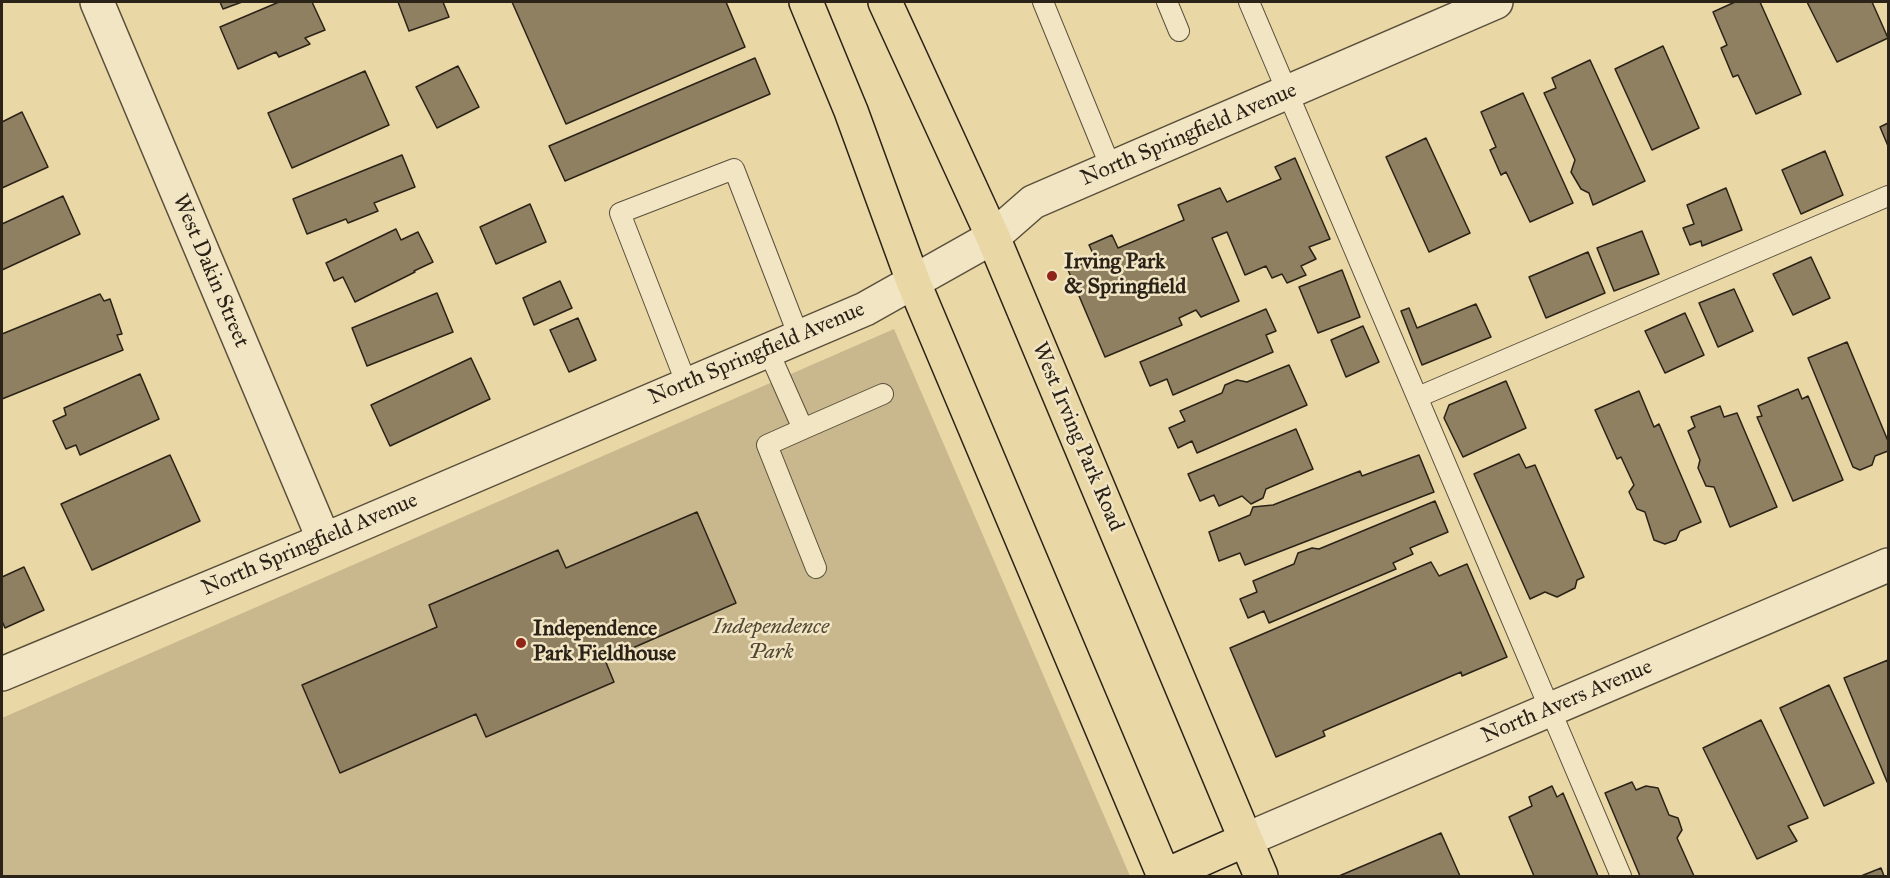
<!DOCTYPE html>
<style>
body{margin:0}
#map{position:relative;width:1890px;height:878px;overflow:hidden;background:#e9d7a5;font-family:"IM FELL Great Primer",serif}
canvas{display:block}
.frame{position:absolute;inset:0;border:3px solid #2b2218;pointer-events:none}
</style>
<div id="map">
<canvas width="1890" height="878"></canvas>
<div class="frame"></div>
</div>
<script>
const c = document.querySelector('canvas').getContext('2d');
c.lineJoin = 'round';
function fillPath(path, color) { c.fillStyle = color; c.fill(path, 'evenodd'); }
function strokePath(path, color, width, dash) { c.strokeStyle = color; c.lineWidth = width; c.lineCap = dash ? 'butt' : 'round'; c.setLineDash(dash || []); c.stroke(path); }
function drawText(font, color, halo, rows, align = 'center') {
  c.font = font + ' "IM FELL Great Primer",serif'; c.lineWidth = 5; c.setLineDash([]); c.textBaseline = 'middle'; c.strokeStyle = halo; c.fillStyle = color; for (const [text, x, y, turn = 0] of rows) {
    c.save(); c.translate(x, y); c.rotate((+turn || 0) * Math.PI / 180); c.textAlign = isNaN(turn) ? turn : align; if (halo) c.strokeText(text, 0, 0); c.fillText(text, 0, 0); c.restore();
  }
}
fillPath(new Path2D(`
 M894,329L1130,876H2V718Z`), '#c9b88d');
const building = new Path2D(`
 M220,2H242L223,9Z
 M279,2H312L325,30L305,38L310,44L279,57L276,52L238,69L220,27Z
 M398,2H443L449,17L409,31Z
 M512,2H726L745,47L566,124Z
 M1735,2H1760L1801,94L1756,114L1738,75L1733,77L1721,48L1727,45L1713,12Z
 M1807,2H1872L1888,38L1837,62Z
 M1663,46L1699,128L1652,150L1615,69Z
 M755,58L770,94L565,181L549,146Z
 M1590,60L1645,181L1593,205L1589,193L1581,189L1571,172L1575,160L1544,93L1556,88L1552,78Z
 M458,66L479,107L437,128L416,87Z
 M365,71L389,125L292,168L268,113Z
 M1523,93L1573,203L1530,222L1506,172L1501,175L1490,150L1496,147L1481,112Z
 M22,112L48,167L2,188V122Z
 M1888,123V146L1880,127Z
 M1426,138L1470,233L1429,252L1386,157Z
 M1825,151L1843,195L1801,214L1782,170Z
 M402,155L415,187L374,203L378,211L348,223L346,219L307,234L293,199Z
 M1295,158L1330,239L1309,247L1316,259L1301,266L1306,275L1287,283L1282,274L1272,278L1266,266L1245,275L1227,232L1212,238L1239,301L1201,317L1196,310L1179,318L1182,325L1105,357L1068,270L1095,258L1089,245L1112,235L1118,248L1184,220L1178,205L1220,188L1227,202L1281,179L1275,167Z
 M1726,188L1742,230L1702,246L1701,241L1690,245L1683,228L1694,224L1687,205Z
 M63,196L80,234L2,270V224Z
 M530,204L546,242L496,264L480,227Z
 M396,229L401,240L418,232L433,262L414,271L415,272L355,302L343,277L334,281L326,263Z
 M1642,231L1659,274L1614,291L1597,248Z
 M1588,252L1605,293L1546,318L1529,277Z
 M1811,257L1830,298L1793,315L1773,274Z
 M1342,270L1360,317L1318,333L1299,287Z
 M560,281L572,308L534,325L523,298Z
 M1734,289L1753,331L1718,347L1699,303Z
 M437,293L453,332L367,366L352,328Z
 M100,294L104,301L110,299L122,334L117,335L123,350L2,399V334Z
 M1476,304L1491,337L1422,365L1401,311L1409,308L1417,328Z
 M1266,309L1276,331L1266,335L1273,352L1173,395L1167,379L1150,386L1140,362Z
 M1685,313L1704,355L1665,373L1645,331Z
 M578,318L596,360L569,372L550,330Z
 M1363,326L1379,362L1346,377L1331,340Z
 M1847,342L1888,441V451L1875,456L1872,465L1860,470L1853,467L1808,358Z
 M471,358L490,399L390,446L371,405Z
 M1289,365L1307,405L1197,453L1192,441L1178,448L1169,428L1185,421L1180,411L1222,393L1225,385L1237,380L1247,382Z
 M140,374L159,419L80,455L76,445L66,449L53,421L66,415L64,408Z
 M1506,381L1526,428L1463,457L1444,418L1449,405Z
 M1798,389L1802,399L1808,396L1843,480L1793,501L1757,417L1762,416L1758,406Z
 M1639,391L1654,427L1659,424L1701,522L1680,531L1676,540L1665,544L1654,540L1645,512L1637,509L1629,492L1634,485L1621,457L1617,459L1595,410Z
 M1720,406L1724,417L1737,413L1777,507L1730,527L1714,487L1706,486L1698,468L1700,460L1688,431L1695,427L1691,417Z
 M1296,429L1313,469L1266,489L1263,498L1251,504L1242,496L1219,506L1214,495L1200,501L1188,474Z
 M1519,454L1526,468L1535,465L1584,577L1577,580L1575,588L1557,597L1545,592L1530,599L1474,474Z
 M170,455L200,521L92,570L61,504Z
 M1419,455L1434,492L1245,565L1240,553L1219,561L1209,532L1250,515L1253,507L1273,505L1360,471L1362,476Z
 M1435,501L1448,532L1410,548L1413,554L1393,563L1396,569L1269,623L1264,611L1248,618L1240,599L1257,592L1253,581L1294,564L1298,553L1312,548L1319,549Z
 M697,512L736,603L605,660L614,682L486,737L476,714L340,773L302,685L437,627L429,605L558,550L566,568Z
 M1431,562L1439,576L1467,564L1507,657L1462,676L1461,672L1323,731L1325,736L1276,757L1230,648Z
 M24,567L44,610L5,628L2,621V577Z
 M1888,660V784L1844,678Z
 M1829,685L1874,783L1824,806L1780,708Z
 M1761,720L1808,818L1788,826L1797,841L1757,859L1703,748Z
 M1632,782L1636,790L1646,786L1658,788L1669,815L1678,818L1682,830L1677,838L1694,876H1640L1605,793Z
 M1552,786L1557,797L1563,793L1598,876H1534L1509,817L1532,806L1529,797Z
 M1441,833L1460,876H1339Z
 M1881,868L1884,876H1861Z`);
fillPath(building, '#8e8061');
strokePath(building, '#2b2218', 1.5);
const service = new Path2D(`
 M1043,2L1111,168
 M1167,2L1179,31
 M1249,2L1621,876
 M768,350L803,429L883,394
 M687,385L620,213L734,169L799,337
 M1418,397L1888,196
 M803,429L767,445L816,568`);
const minor = new Path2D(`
 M97,2L324,540
 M2,674L324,540L865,309L993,237L1033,202L1496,2
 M1245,840L1888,565`);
const primary = new Path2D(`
 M806,2L851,111L913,281L1164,876
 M885,2L993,237L1261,876
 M1164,876L1245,840`);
strokePath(service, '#5a4f3b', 22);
strokePath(minor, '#5a4f3b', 36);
strokePath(primary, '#2b2218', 36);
strokePath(service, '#f1e5c4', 20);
strokePath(minor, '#f1e5c4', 33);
strokePath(primary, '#e9d7a5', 33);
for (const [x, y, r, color] of [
 [1052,276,6,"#8f2418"],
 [521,643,6,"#8f2418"]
]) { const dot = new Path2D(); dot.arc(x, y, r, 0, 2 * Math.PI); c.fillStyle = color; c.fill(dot); strokePath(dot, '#f1e5c4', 2); }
drawText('22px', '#2b2218', '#f1e5c4', [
 ["North Springfield Avenue",1189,135,-23],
 ["West Dakin Street",210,271,67],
 ["North Springfield Avenue",757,354,-23],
 ["West Irving Park Road",1077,437,67],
 ["North Springfield Avenue",310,545,-23],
 ["North Avers Avenue",1567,702,-23]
]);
drawText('bold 22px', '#2b2218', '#f1e5c4', [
 ["Irving Park",1064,263],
 ["& Springfield",1064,288],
 ["Independence",533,630],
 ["Park Fieldhouse",533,655]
], 'left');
drawText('italic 22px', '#524835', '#f1e5c4', [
 ["Independence",771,628],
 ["Park",771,653]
]);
</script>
